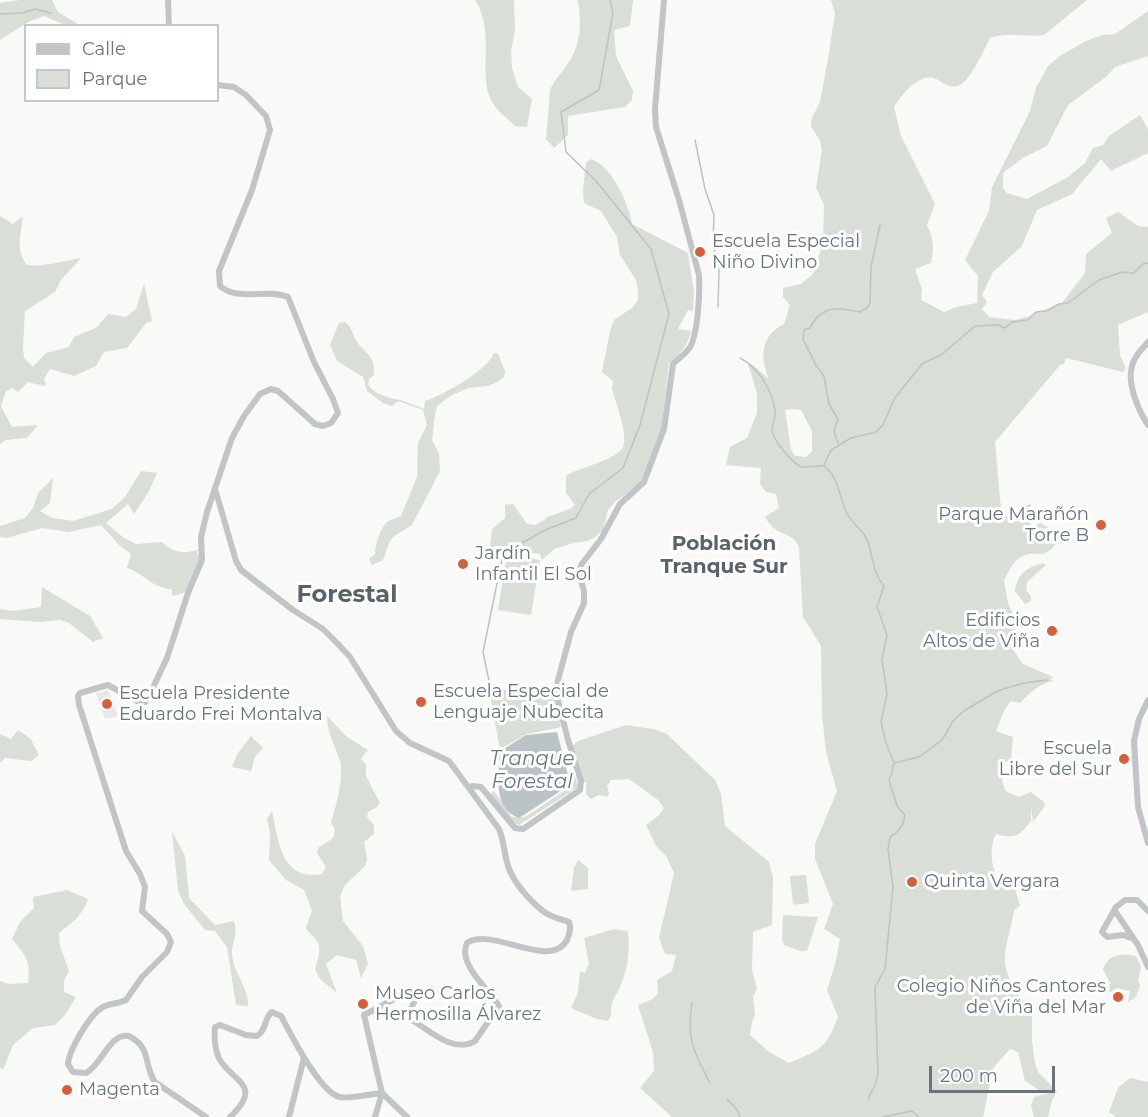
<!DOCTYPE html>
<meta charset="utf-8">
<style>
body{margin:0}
#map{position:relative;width:1148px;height:1117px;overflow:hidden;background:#f9f9f7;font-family:Montserrat,sans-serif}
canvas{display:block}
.legend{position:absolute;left:24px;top:24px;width:195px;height:78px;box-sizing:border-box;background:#fff;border:2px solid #c2c8cc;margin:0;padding:8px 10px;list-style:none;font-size:18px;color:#66757f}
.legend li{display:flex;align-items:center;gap:12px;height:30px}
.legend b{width:30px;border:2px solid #c2c8cc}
.scale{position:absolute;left:929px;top:1066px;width:126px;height:27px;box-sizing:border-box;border:3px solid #66757f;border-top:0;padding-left:8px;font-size:18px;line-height:21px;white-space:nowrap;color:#66757f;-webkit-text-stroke:4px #fff;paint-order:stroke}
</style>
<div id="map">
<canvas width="1148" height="1117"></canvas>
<ul class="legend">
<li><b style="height:8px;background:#c1c5c8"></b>Calle</li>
<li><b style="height:16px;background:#d9ded6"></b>Parque</li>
</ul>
<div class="scale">200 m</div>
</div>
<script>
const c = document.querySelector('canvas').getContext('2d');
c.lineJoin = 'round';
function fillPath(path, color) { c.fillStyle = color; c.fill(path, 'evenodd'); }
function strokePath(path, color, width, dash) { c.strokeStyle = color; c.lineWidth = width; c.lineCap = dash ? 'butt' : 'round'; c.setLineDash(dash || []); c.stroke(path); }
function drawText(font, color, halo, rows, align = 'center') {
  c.font = font + ' Montserrat,sans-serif'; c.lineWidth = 6; c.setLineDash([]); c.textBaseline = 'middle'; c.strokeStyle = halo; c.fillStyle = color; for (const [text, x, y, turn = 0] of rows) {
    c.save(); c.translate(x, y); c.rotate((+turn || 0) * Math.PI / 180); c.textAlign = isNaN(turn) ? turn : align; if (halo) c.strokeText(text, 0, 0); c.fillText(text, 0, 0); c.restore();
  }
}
fillPath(new Path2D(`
 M108,690L118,716L105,719L96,693Z`), '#e7e8e7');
fillPath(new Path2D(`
 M20,0H52L58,12L79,25H65L44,16L28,22L0,40V3Z
 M475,0H514L515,29L511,52L512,68L518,87L532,99L527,127L515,126C508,119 497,111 492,102C477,75 496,32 475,0Z
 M578,0H633L630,26L614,30L616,56L633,91L632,100L625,107L568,116V135L554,148L546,139L550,90C554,80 562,73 568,63C582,43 581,23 578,0Z
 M831,0H1087L1044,35C1025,38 1008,31 990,38C984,50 971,79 960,85C950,90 942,81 934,78C917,74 901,96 894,107L901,136L935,204L927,225C934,239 934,248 931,263L915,269L922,289L921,300L944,312L956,307L977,303L978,276L965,260L989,211L992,187L1030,111L1036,88L1048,66L1060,56L1086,41L1102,35L1115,34L1148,11V56L1115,67L1106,77L1068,105L1047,146L1023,158L1003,173V188L1007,193L1027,199L1068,177L1085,163L1093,148L1103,145L1109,136L1140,115L1148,129V153L1111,171L1101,159L1072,194L1037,210L1022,246L993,272L982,295L987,302L982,309L989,317L1015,320L1030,316L1035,312L1044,310L1062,303L1085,273L1086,254L1112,233L1106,218L1118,212L1138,226L1148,227V312L1118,325L1120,355L1126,368L1123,372L1066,358L1064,364L1060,365L995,442L1001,509L1009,519L1019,516L1022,506L1031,504L1029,518L1031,527L1040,523L1061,534L1059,539L1070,541L1058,540C1045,563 1036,548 1021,557C1013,561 1008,573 1004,580L1008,603L1016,622L1014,651L1023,664L1053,677L1050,680H1055C1040,684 1031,691 1020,703L1011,701L1004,711L996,731L1013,737L1011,760L998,764L1005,791L1019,797L1031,792L1044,802L1045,806L1033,822L1031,806V821C1019,836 1016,839 996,834C989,848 991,864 997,878L1000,873L1013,882L1020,906L1014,910C1012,928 1004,945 1005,963C1006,975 1015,988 1020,999L1032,1004V1041L1035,1063L1038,1072L1057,1091L1051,1103L1048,1117H1034L1031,1105L1034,1097L1049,1093L1039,1090L1025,1081L1018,1052L1010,1049L993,1068L983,1117H672L640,1088L654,1071L653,1052L638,1005L653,999L658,993L657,980L672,971L676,955L665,954L659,938L674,873L666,856L656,846L646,825L659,815L664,808L658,800L629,779L611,780L607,786L609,793L607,797L598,795L591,799L586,794V782H581L572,746L578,741L626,725L654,729L667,734L715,780L721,794L725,826L769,862L773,878L772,925L753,932L752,970L757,989L753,997L755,1015L752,1022L750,1035L769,1052L789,1063C820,1049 825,1051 838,1017L827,990L836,961L840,939L824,929L833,904L815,859V844L837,791L826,752L822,715L821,646L803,617L799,547C792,530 776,538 765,517L779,508L776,494L766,492L760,484L761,468L726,465L730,447L747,438L757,413V393L748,364L739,357L754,366L769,379C760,357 760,336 784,324L790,305L783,297V288L801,284L813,274L823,243L824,205L816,188L822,150L820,141L811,126V120L820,102L828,59L835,13ZM795,409L801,410L812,431V451L806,457L795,456L791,450L785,410Z
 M591,159C612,166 629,204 632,224L688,253L694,292L693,311L688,310L678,329L691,331C687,347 681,353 669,363L661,432L640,484L616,501L608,510L603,530L595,537L588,541L573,543L554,549L542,560L540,554L502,550L494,559L489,556L492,529L505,518V505L513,504L527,524L535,525L543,521L547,517L570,509L575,505L566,493V476C575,470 583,469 592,465C601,462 616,456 622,449C630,437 615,402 612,388L613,381L602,372L610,331L614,320L633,307L638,300V290L636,280L620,255L617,237L601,211L584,203L583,190L586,162Z
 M0,216L13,224L23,216C21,235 15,250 27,265C42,267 65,261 81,258L61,280L55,292L25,311L23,347L24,358L33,367L46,353L69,347L74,337L96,328L108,314L126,317L136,309L144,284L152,321L146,323L127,348L104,352L96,366L74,376L50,369L44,379L46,384L44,386L28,382L18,392L12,388L6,391L1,406L12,427L38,425L27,438L6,440L0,444Z
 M345,322C353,328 352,335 357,342C366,354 376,357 374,375L369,379L368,385C377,396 387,397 400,400C408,402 416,406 424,409L425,401C443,395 487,371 494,353L498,354L505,371L504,377L497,382L488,386L468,388L450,396L437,406L435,414L432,440L439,453L440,471L412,525L393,537L389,543L383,560L372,565L369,559L375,554C375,545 380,529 387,522C390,520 397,518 401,516L417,477L418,443L427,425L423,410L398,401L392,406L383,403L367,391L363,377L337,361L330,345L339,323Z
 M141,471L157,473L148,493L134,514L128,504L106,523L124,538L136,544L162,542C174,553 182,554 198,550L197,555L200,554L198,567L186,592L172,596V589C151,588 144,573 127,568L131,554L119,545L101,525L69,532L42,528L7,538L0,537V526L25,518L33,508L38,493L53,478L50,503L40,511L52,518L73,521L112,509L125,497Z
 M507,554L540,560L531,615L498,610Z
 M1044,563L1046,565L1027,582L1026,590L1031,596V601L1025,604L1015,591C1018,573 1027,567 1044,563Z
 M42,587L90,616L103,638L93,642L69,623L60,620L39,622L0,619V609L13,611L41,607Z
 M489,690H554L561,727L527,734L500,749Z
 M327,716L347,737L368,750L361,759L366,765V776L380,803L377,807L368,812L367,817L374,825V834L364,842L367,859L365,866L345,885L340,896L343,921L363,946L368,964L361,978L356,960L337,955L326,964L337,993L321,980L315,970C317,961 323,948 316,940C313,935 309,934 306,928L312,911L304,890L286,880L269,860L270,833L267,819L272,811C278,839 281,882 322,874L326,867L317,853L318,848L333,838L335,830L331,822C336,808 344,776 340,761C335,745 327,733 327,716Z
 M18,730L30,738L39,755L31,761L5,758L0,763V734L11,739Z
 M251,736L263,748L255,757L251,771L232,767L238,753Z
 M574,772L578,787L519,825L513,822L490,794L494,791L512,817H525L570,787Z
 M172,831L185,856L189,898L215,925L234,921C238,938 232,940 232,954C233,973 249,987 248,1006L236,1005L227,947L215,931L205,930L184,904L178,890Z
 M578,860L588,868V889L571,891L574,868Z
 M806,875L809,903L793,905L790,876Z
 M67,890L88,899C82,916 72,923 59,933L60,946L69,971L64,980V992L76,997L65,1015L55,1025L33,1028L13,1045L3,1070L0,1067V981L9,984L28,983C31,962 26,955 12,939L20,922L34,908L33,897Z
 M783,915L818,917L807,951H800L784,945L782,939Z
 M614,929L628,931C630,950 628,969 620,987C618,992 613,998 612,1004C610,1011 613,1014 608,1021L597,1019L571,1008L578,993L580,971L585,973L589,964L584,938Z
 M1130,955L1136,956L1141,967L1138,980L1140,985L1136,997L1128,1002L1130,991L1117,988L1109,993L1110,983L1103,969C1108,956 1116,954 1130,955Z
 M1130,1078L1148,1082V1117H1116L1109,1112L1118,1088Z`), '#d9ded6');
fillPath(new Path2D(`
 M557,732L570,783L556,794L519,818C491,807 500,775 499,752L526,735Z`), '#bac4c7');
strokePath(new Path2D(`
 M0,14L22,13L35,9L51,13
 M695,140L705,189L714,215L713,240
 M713,245L719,271L718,307
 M740,358C758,367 773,391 775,411C776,418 772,424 772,430C773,441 792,462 801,467L823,466
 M838,443L834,431L838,419L829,404L824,376L816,365L803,339L804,330L810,328C821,305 838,307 860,312L868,307L870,302L871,267L880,225
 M824,465L831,450L851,438L876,432L883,425L894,399L922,364L941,355L975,326L998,325L1005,328L1012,322L1028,320L1036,312L1047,311L1059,304L1068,303L1099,280L1122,272L1134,273L1143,264L1148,263
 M824,466C839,478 839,495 846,512C851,523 864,530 868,542C873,558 873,573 884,586L877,607L887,635L882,659L887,694L881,722L886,743L894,763L892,773L889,780L897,806L905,815C904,825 899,832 890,837L888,849L893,887L885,969L875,987L878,1073L876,1083L868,1099
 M492,695L483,652L503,554L545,530L576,518L589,494L623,468L640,425L669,314L651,249L596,181L566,152L561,112L599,90L613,13L610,0
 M894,763L919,757L942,740L953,721L964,711L997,691L1024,683L1047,680
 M692,1002C686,1039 694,1052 710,1083
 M727,1099L738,1111L740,1117
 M883,1117L912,1111L919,1117`), '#bac4c7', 1.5);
strokePath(new Path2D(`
 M168,0L169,26
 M1148,342C1142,349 1134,356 1132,366C1127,384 1138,410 1148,425
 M216,492L236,561L241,570L293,610L323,629L338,644L350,657L396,731L410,743L449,761L499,829C504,841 504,853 508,866C513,882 530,901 543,911C550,917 560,919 569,922C571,928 570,934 567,940C550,971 492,926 467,943C457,964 489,989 499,1006L475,1041C454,1054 430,1031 412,1020L410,1011L415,1000L411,994L402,995L364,1015L382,1093L375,1117
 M1148,700L1139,719L1134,741L1138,807L1148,843
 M469,787L473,786L481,787L515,828L523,829L580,790L581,781L568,740L556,693L558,680L571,632L584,603V591L579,574L581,565L601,539L620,504L644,482L664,429L673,364C679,357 689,353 692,343C698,327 700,293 699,275L679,200L656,127L655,109L664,0
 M1115,911L1138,945L1148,967
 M1134,939L1123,935L1107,937L1102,932L1116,907L1125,900H1137L1148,911
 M382,1093L407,1117
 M206,1117L155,1082C143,1064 152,1048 129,1036C109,1033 102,1065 86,1073L73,1072L68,1064C69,1050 90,1014 103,1007C110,1003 118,1004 126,1000L142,977L167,952L171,942L167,934L142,911L145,887L140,874L126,851L79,705L78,696L80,693L108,685L139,702H145L149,696L167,658L188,593L202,560L201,537L207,512L232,438L244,416L260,394L271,389L278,391L315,424L323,426L331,423L338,413L333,399L314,362L288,297C267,288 238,302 220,286L219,271L252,190L270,130L266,116L246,95L234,87L218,85
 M230,1117C264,1085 233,1082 220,1060C215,1052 214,1036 215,1027L220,1025L246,1035L257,1036C267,1030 264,1018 272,1012L281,1016C291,1034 320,1093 340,1097C353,1099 369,1094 382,1093
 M289,1117L304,1058`), '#c1c5c8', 6);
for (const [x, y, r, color] of [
 [700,252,6,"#d55f3b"],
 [1101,525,6,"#d55f3b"],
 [463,564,6,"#d55f3b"],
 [1052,631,6,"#d55f3b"],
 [421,702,6,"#d55f3b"],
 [107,704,6,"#d55f3b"],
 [1124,759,6,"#d55f3b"],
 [912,882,6,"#d55f3b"],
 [1118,997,6,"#d55f3b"],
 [363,1004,6,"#d55f3b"],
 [67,1090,6,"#d55f3b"]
]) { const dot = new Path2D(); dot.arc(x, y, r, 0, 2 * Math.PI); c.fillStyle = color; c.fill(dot); strokePath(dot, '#fff', 2); }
drawText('18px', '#66757f', '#fff', [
 ["Escuela Especial",712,242],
 ["Niño Divino",712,263],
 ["Parque Marañón",1089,515,"right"],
 ["Torre B",1089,536,"right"],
 ["Jardín",475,554],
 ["Infantil El Sol",475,575],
 ["Edificios",1040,621,"right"],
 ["Altos de Viña",1040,642,"right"],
 ["Escuela Especial de",433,692],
 ["Lenguaje Nubecita",433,713],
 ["Escuela Presidente",119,694],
 ["Eduardo Frei Montalva",119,715],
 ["Escuela",1112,749,"right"],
 ["Libre del Sur",1112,770,"right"],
 ["Quinta Vergara",924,882],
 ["Colegio Niños Cantores",1106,987,"right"],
 ["de Viña del Mar",1106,1008,"right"],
 ["Museo Carlos",375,994],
 ["Hermosilla Álvarez",375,1015],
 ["Magenta",79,1090]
], 'left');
drawText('bold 20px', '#58636b', '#fff', [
 ["Población",724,544],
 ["Tranque Sur",724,567]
]);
drawText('italic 20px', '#677980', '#fff', [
 ["Tranque",532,759],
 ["Forestal",532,782]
]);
drawText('bold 24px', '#58636b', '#fff', [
 ["Forestal",347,595]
]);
</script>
